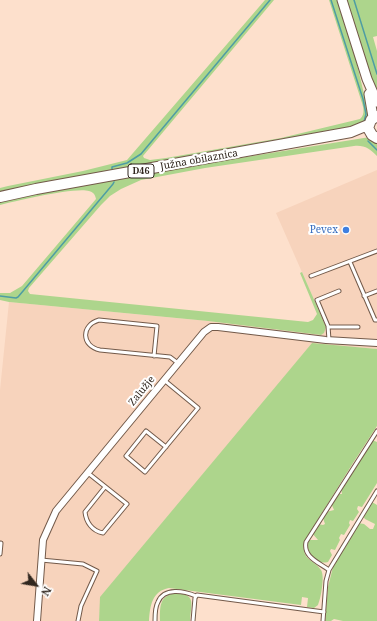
<!DOCTYPE html>
<meta charset="utf-8">
<style>
body{margin:0}
#map{position:relative;width:377px;height:621px;overflow:hidden;background:#fde0cc;font-family:"Noto Serif",serif}
canvas{display:block}
.north{position:absolute;left:16px;top:565px;width:40px;height:40px;-webkit-text-stroke:3px #fff;paint-order:stroke;rotate:121deg;font-size:11px;font-weight:700;line-height:16px;text-align:center;color:#31271f}
.north::after{content:'';display:block;margin:auto;width:14px;height:18px;background:#31271f;clip-path:polygon(50% 0,100% 100%,50% 72%,0 100%)}
</style>
<div id="map">
<canvas width="377" height="621"></canvas>
<div class="north">N</div>
</div>
<script>
const c = document.querySelector('canvas').getContext('2d');
c.lineJoin = 'round';
function fillPath(path, color) { c.fillStyle = color; c.fill(path, 'evenodd'); }
function strokePath(path, color, width, dash) { c.strokeStyle = color; c.lineWidth = width; c.lineCap = dash ? 'butt' : 'round'; c.setLineDash(dash || []); c.stroke(path); }
function drawText(font, color, halo, rows, align = 'center') {
  c.font = font + ' "Noto Serif",serif'; c.lineWidth = 4; c.setLineDash([]); c.textBaseline = 'middle'; c.strokeStyle = halo; c.fillStyle = color; for (const [text, x, y, turn = 0] of rows) {
    c.save(); c.translate(x, y); c.rotate((+turn || 0) * Math.PI / 180); c.textAlign = isNaN(turn) ? turn : align; if (halo) c.strokeText(text, 0, 0); c.fillText(text, 0, 0); c.restore();
  }
}
fillPath(new Path2D(`
 M377,170V349L312,344L101,597L99,621H0V390L9,302L208,321L321,335L326,327L276,213Z`), '#f7d3bc');
fillPath(new Path2D(`
 M265,0H274L143,156L144,158L150,160L166,158L281,138L360,119C366,114 363,106 361,100L329,0H339L352,43L368,111C367,114 368,118 366,120C360,127 337,130 328,132L0,194V188L8,186L83,171L127,160Z
 M345,0H377V36L373,37L377,51V94Z
 M370,137L377,141V156C370,149 365,145 354,146L205,168L141,180L121,189L110,196L101,205L29,288L28,291L30,294L308,322L313,320L317,314L300,273L302,272L326,327L324,333L321,335L208,321L9,302L0,300V293H10L22,286L96,199C95,194 93,192 89,191C75,187 16,201 0,205V201L97,181Z
 M312,343L377,349V426L353,463L304,542C302,562 313,558 321,570C325,576 321,598 318,605L314,608L307,607L308,598L302,597L301,605L169,588C152,591 150,606 149,621H99L100,597Z
 M372,440L377,442V483L362,507L358,506L357,509L359,512L353,521L350,520L349,523L350,525L344,535L341,534L339,538L340,540L335,550L331,549L330,551L332,555L328,562C316,565 309,555 307,544L309,540H318L312,533L318,524L323,525L325,524L323,518L326,512L334,510L331,503L337,494H342L341,488Z
 M372,502L377,505V621H343L334,619L331,621H325L328,587L333,567L358,523L364,524L370,529H373L375,524L365,519L363,516Z
 M175,593C197,594 191,604 190,621H160C160,607 159,596 175,593Z`), '#add58c');
strokePath(new Path2D(`
 M331,0L363,99L366,114L364,122
 M354,0L377,74
 M368,141L377,150
 M112,169V167L127,163L141,154L270,0
 M0,296L16,298L18,297L113,184L114,182`), '#4e9da3', 1.5);
const service = new Path2D(`
 M350,262L375,320H377
 M311,276L377,251
 M364,296L377,291
 M328,327H358
 M329,340L328,326L317,300L339,291
 M154,356L157,326L99,320C81,325 81,346 100,350L170,357L178,363
 M164,380L198,408L145,472L126,456L146,431L166,447
 M88,473L127,504L103,533C92,531 86,522 85,512L105,487
 M0,554L1,543
 M41,560L83,564L97,571L81,606L78,621
 M329,570C318,562 303,557 306,542L377,431
 M155,621C155,615 155,607 158,602C164,587 184,591 196,596
 M193,621L195,598L197,595L324,612
 M323,621L326,581L329,570L377,491`);
const minor = new Path2D(`
 M37,621L43,540L56,511L204,332L211,327H218L326,340L377,343`);
const secondary = new Path2D(`
 M342,0L367,79L377,102
 M369,94L373,117`);
const primary = new Path2D(`
 M377,116L371,120L368,128L372,135L377,138
 M0,197L36,189L351,132L368,125`);
strokePath(service, '#735a4a', 5);
strokePath(minor, '#735a4a', 8);
strokePath(secondary, '#735a4a', 11);
strokePath(primary, '#735a4a', 12);
strokePath(service, '#fff', 3);
strokePath(minor, '#fff', 6);
strokePath(secondary, '#fff', 9);
strokePath(primary, '#fff', 10);
for (const [x, y, r, color] of [
 [346,230,4,"#3f7fe0"]
]) { const dot = new Path2D(); dot.arc(x, y, r, 0, 2 * Math.PI); c.fillStyle = color; c.fill(dot); strokePath(dot, '#fff', 1.5); }
for (const [x, y, w] of [
 [141,171,26]
]) { const box = new Path2D(); box.roundRect(x - w / 2, y - 7, w, 14, 3); c.fillStyle = '#fff'; c.fill(box); strokePath(box, '#31271f', 1); }
drawText('bold 9px', '#31271f', null, [
 ["D46",141,171]
]);
drawText('10px', '#31271f', '#fff', [
 ["Južna obilaznica",199,160,-10],
 ["Zalužje",142,391,-51]
]);
drawText('10px', '#366cbe', '#fff', [
 ["Pevex",338,230]
], 'right');
</script>
